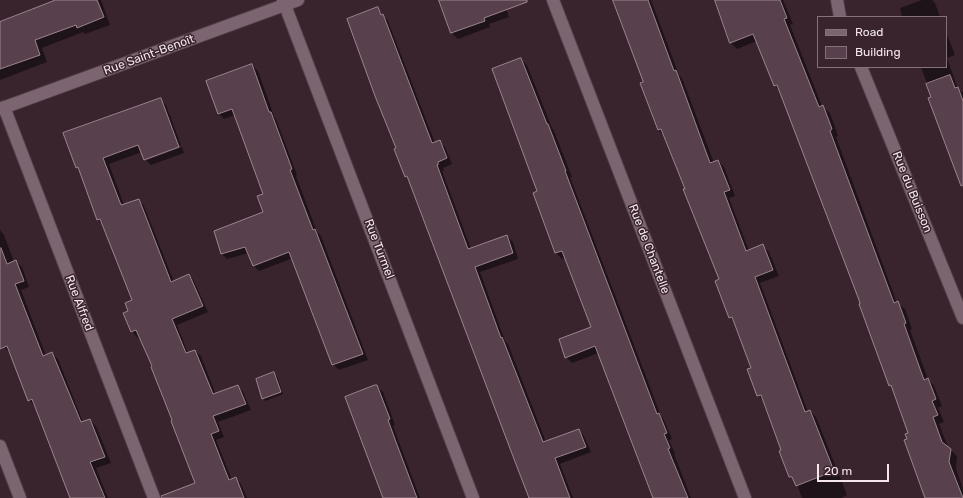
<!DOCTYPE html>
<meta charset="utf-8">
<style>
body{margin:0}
#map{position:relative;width:963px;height:498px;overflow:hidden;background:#39242e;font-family:Rubik,sans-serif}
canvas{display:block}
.legend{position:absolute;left:817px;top:16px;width:130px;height:52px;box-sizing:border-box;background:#39242e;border:1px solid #84727a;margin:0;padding:5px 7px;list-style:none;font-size:12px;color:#f4e6ec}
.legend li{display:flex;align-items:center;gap:8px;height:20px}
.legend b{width:20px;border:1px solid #84727a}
.scale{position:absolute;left:817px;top:464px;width:72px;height:18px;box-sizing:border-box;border:2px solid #f4e6ec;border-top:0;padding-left:5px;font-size:12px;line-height:14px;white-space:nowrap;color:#f4e6ec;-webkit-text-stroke:3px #39242e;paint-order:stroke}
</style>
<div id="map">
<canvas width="963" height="498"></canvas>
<ul class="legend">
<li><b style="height:5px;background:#7c6470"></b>Road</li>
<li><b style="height:11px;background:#58414c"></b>Building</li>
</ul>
<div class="scale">20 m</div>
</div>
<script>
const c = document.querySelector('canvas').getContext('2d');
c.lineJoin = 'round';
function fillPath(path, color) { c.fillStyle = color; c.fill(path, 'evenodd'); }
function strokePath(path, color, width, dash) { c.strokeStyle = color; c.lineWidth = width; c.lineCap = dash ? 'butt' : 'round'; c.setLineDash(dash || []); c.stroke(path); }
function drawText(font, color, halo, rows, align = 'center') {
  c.font = font + ' Rubik,sans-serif'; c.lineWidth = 3; c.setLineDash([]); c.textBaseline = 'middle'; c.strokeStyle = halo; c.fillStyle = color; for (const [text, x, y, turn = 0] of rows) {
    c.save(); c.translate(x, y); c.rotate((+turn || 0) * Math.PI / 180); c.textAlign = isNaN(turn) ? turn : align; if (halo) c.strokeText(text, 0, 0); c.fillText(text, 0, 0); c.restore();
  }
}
fillPath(new Path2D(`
 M59,0H101L110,25L85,34L83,32L42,48L47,62L0,80V28Z
 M440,0H503L509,17L489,24L490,27L458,39L452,33Z
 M614,0H651L679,75L682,78L714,163L718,161L724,167L735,196L729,198L749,251L763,246L769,252L779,276L760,283L808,412L810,411L816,417L847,495L841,498H802L796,482L790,477L783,451L764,402L758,395L752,368L735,322L730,317L720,280L665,136L658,130L645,83Z
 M716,0H783L793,24L790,25L822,106L830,113L838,136L836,137L897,303L905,309L912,329L910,330L928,379L934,386L942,406L938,408L944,422L939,424L948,447L957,456L956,469L963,489V498H926L908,439L910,434L894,389L890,385L860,299L780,91L775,86L757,41L737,49L731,43Z
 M922,0H932L935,3L940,17H902L900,8Z
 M378,9L388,21L435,143L439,141L445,147L452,164L443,168L444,170L442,171L471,249L507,236L513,242L518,259L480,272L505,341L508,344L546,442L579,430L584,436L591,452L560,464L573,498H531L411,182L406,177L395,150L398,149Z
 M946,32L955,55L947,58L958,89L963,93V184L921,67H946Z
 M521,59L527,65L552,128L554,131L572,177H570L661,416L664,420L672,439L669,440L675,454H674L691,498H654L599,353L572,363L566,357L592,328L566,257L562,259L556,253L534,194L538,192Z
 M252,65L258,71L274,116L276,119L297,175L296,176L317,232L321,236L368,360L339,370L333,364L293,258L259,271L253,265L249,253L227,259L221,253L264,213L265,194L235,115L224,119L219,114Z
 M160,99L166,105L181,145L147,158V160L182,147L184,153L151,165L145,159L142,152L109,164L124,205L139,200L144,206L174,282L189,275L194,281L208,312L177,325L188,353L195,351L201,356L216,395L237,386L243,392L251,410L218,422L224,437L216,440L232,480L236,478L241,484L247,498H190L197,484L174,421L140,337L138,338L132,332L124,314L129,311L133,301L103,225L98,220L80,171L77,167Z
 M0,230L4,235L14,262L16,261L22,267L29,287L21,290L46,356L52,354L58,359L83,422L90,420L96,426L111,463L96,468L108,498H72L35,406L29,400L10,353L4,347L0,336Z
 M274,373L277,376L283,394L265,401L263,398Z
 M377,386L383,392L395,425L393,426L420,498H384Z`), '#0007');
const building = new Path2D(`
 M56,0H97L104,17L77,28L76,25L35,40L40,55L0,69V22Z
 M439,0H527V2L484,18L485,21L451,33Z
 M613,0H648L674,71L676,70L710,163L718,160L730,190L724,192L746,251L763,244L773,270L755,277L805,412L810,410L834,471L796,486L792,477H789L779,451L781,450L761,395L757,396L747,369L751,368L732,317L729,318L715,281L719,279L683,189H685L661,129L658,130L640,83L643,82Z
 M715,0H780L787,18L784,19L819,107L823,105L832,129L830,131L894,303L898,301L906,323L904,324L924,380L928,378L936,399L932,401L938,415L933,417L942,442L951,449L949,462L963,498H925L904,440L907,439L905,434L908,433L891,385L889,386L859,304H860L859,300L777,85L774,86L753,34L730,43Z
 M378,7L381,15L383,14L432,143L440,140L447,158L438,162V165H437L468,249L507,235L513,253L475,267L501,338L502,337L543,442L579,429L586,447L555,458L570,498H529L514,459L407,176L405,177L394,149L396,148L375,96L347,19Z
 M521,58L547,124H548L566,171H565L657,414L659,413L667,433L664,434L670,448L668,449L688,498H653L595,346L565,358L559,339L591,327L562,251L555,253L533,193L537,191L492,69Z
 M252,64L269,112H271L292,169L290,170L313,230L315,229L363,354L332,365L289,252L253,266L245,247L221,254L214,231L263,212L257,196L263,194L232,109L218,114L206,81Z
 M950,75L955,88L958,87L963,101V185L961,186L928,98L931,97L926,84Z
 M161,98L179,147L144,160L138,145L103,158L121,205L139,199L171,282L189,274L203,306L172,319L186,353L195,350L213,394L238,385L246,404L213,416L219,431L211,434L229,480L236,477L244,498H161V496L195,483L171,421L172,420L151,367L152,366L136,330L131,332L123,313L128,311L125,303L132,300L100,219L97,220L78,167L76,168L63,133Z
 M1,248L7,264L16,260L24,281L15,284L43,356L52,352L81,422L90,419L105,457L90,462L105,498H70L32,399L28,401L7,346L0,349V249Z
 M274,372L281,392L262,399L256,379Z
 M375,385H377L390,419L388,420L396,442L417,498H383L345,397Z`);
fillPath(building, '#58414c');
strokePath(building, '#9d8390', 1);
const minor = new Path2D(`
 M283,0L473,498
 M553,0L745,498
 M837,0L840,17
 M861,67L963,318
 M4,107L154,498
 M0,109L298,0
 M0,446L20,498`);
strokePath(minor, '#524049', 14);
strokePath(minor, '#7c6470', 12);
drawText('12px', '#f4e6ec', '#39242e', [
 ["Rue Saint-Benoît",149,55,-20],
 ["Rue du Buisson",912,192,68],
 ["Rue Turmel",379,249,69],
 ["Rue de Chantelle",649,249,69],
 ["Rue Alfred",79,303,69]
]);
</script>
